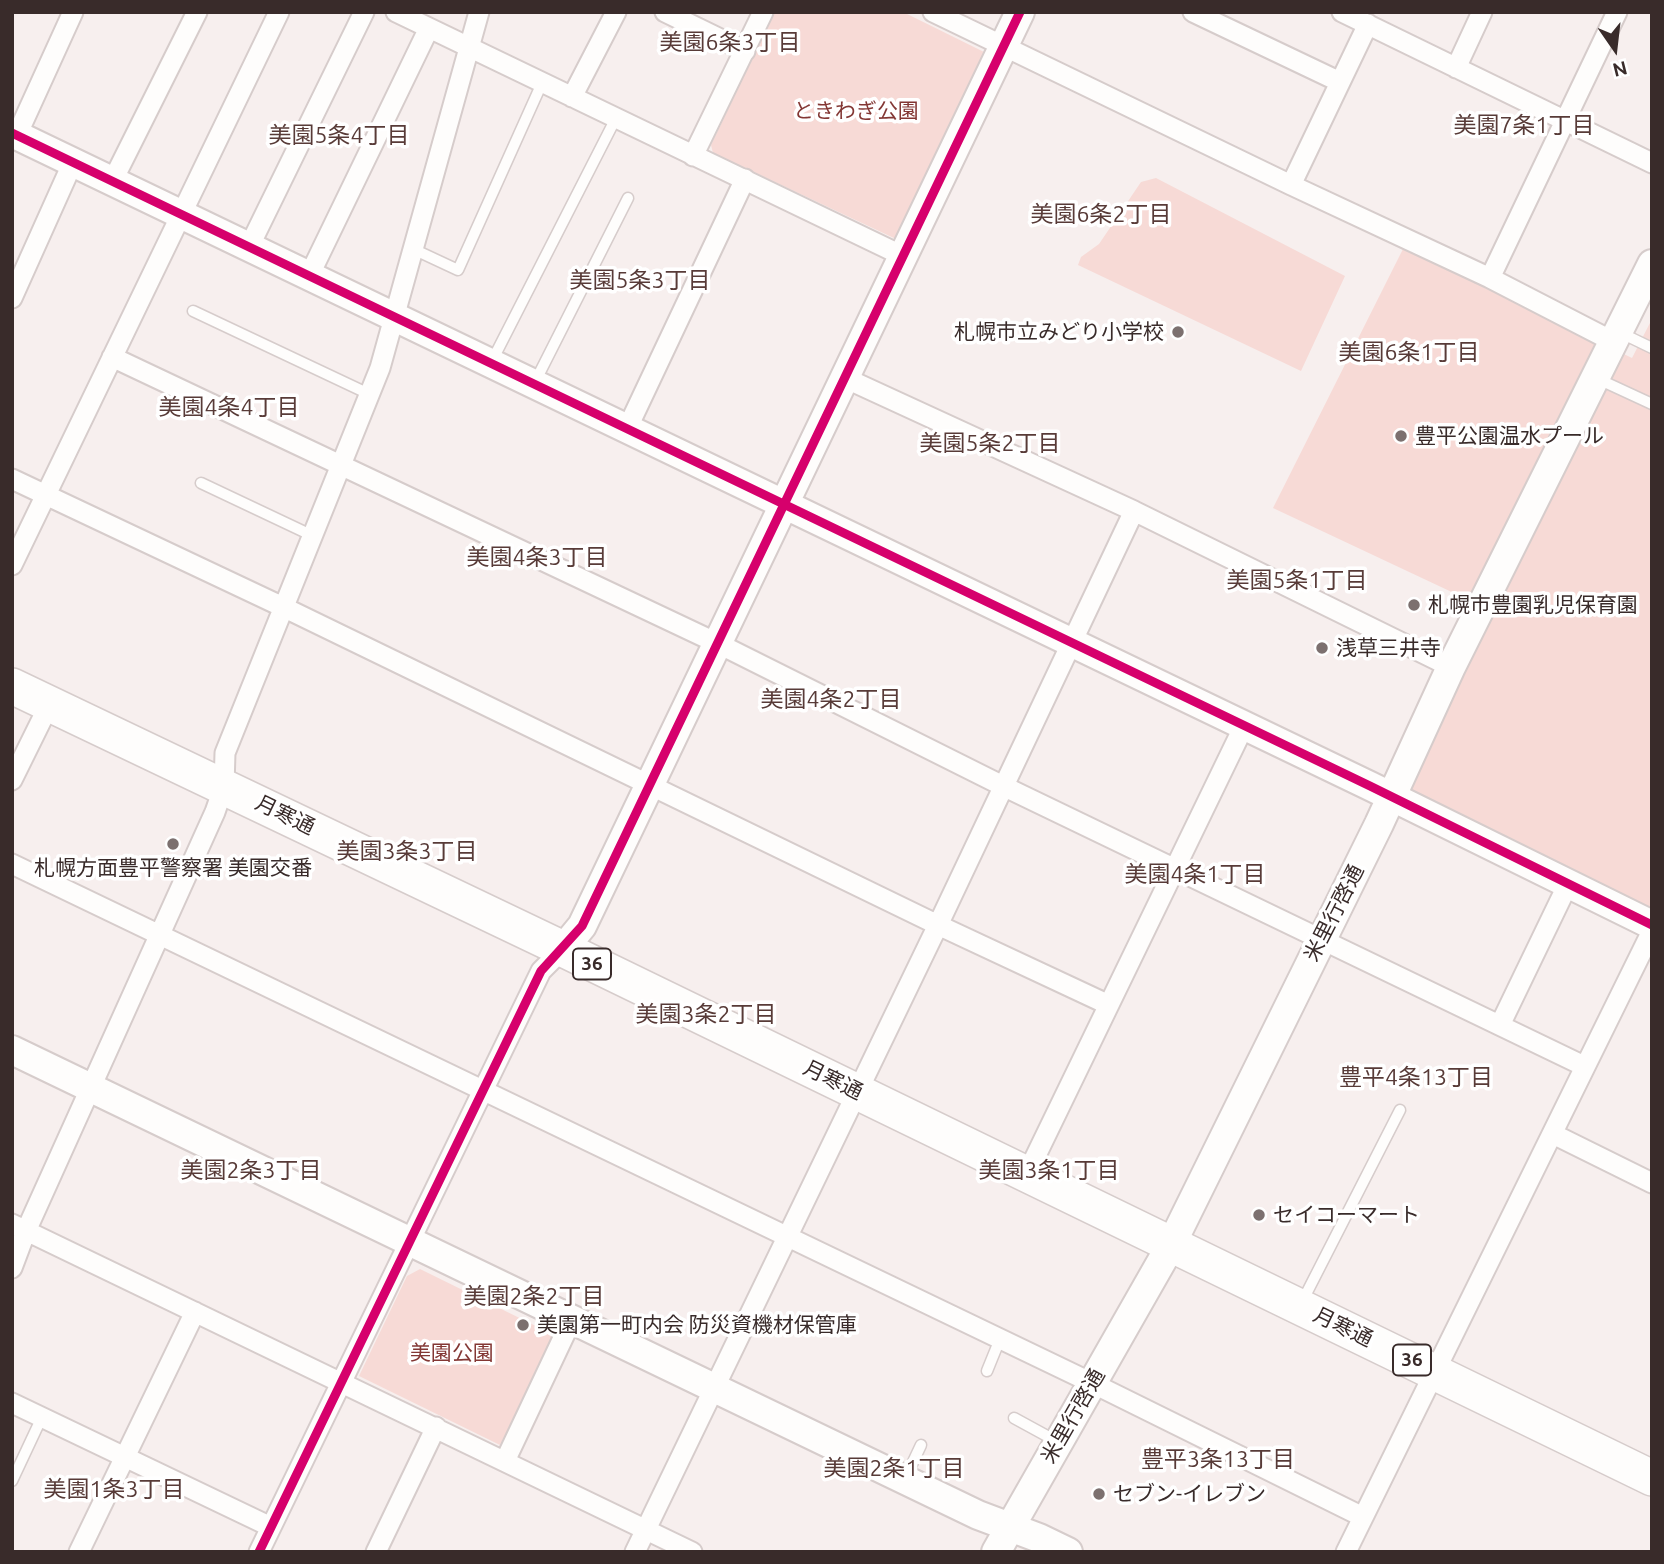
<!DOCTYPE html>
<meta charset="utf-8">
<style>
body{margin:0}
#map{position:relative;width:1664px;height:1564px;overflow:hidden;background:#f7efee;font-family:Ubuntu,sans-serif}
canvas{display:block}
.frame{position:absolute;inset:0;border:14px solid #392b2a;pointer-events:none}
.north{position:absolute;left:1580px;top:14px;width:70px;height:70px;-webkit-text-stroke:5px #fff;paint-order:stroke;rotate:166deg;font-size:19px;font-weight:700;line-height:28px;text-align:center;color:#392b2a}
.north::after{content:'';display:block;margin:auto;width:24px;height:32px;background:#392b2a;clip-path:polygon(50% 0,100% 100%,50% 72%,0 100%)}
</style>
<div id="map">
<canvas width="1664" height="1564"></canvas>
<div class="frame"></div>
<div class="north">N</div>
</div>
<script>
const c = document.querySelector('canvas').getContext('2d');
c.lineJoin = 'round';
function fillPath(path, color) { c.fillStyle = color; c.fill(path, 'evenodd'); }
function strokePath(path, color, width, dash) { c.strokeStyle = color; c.lineWidth = width; c.lineCap = dash ? 'butt' : 'round'; c.setLineDash(dash || []); c.stroke(path); }
function drawText(font, color, halo, rows, align = 'center') {
  c.font = font + ' Ubuntu,"Noto Sans JP",sans-serif'; c.lineWidth = 7; c.setLineDash([]); c.textBaseline = 'middle'; c.strokeStyle = halo; c.fillStyle = color; for (const [text, x, y, turn = 0] of rows) {
    c.save(); c.translate(x, y); c.rotate((+turn || 0) * Math.PI / 180); c.textAlign = isNaN(turn) ? turn : align; if (halo) c.strokeText(text, 0, 0); c.fillText(text, 0, 0); c.restore();
  }
}
fillPath(new Path2D(`
 M774,12H903L984,52L988,61L896,239L713,153L711,145Z
 M1156,178L1345,276L1301,371L1078,265L1081,257L1099,244L1141,182Z
 M1404,247L1632,358L1652,319V917L1403,793L1490,610L1273,508Z
 M420,1269L550,1333L554,1343L500,1445L359,1376L407,1276Z`), '#f7dad6');
const lane = new Path2D(`
 M413,249L458,270L542,83
 M193,311L369,394
 M1621,333L1652,348
 M492,361L616,118
 M1598,379L1652,404
 M535,382L628,198
 M201,483L311,535
 M1302,1302L1400,1110
 M987,1371L1000,1339
 M1014,1418L1058,1442
 M905,1479L921,1445
 M12,1481L42,1417`);
const street = new Path2D(`
 M396,12L905,257
 M665,12L745,51
 M933,12L1291,185L1490,278L1617,12
 M1193,12L1340,82
 M1342,12L1652,163
 M1456,68L1482,12
 M572,97L616,12
 M17,135L73,12
 M693,156L763,12
 M112,182L197,12
 M1291,185L1368,24
 M249,247L364,12
 M309,276L429,28
 M1490,278L1614,342
 M12,298L73,162
 M112,357L719,644L1003,786L1584,1066
 M845,378L1134,511L1451,667
 M627,429L745,179
 M12,479L283,607L938,925L1109,1005
 M12,565L279,12
 M12,780L50,703
 M12,864L1092,1383L1363,1517
 M1500,1025L1568,884
 M1553,1134L1652,1183
 M1027,1174L1244,726
 M12,1224L692,1552
 M12,1268L26,1231L215,812L224,786L225,753L380,368L479,12
 M12,1403L271,1527
 M505,1461L572,1319
 M79,1552L195,1312
 M259,1552L541,971L563,949
 M376,1552L436,1427
 M635,1552L938,925L1134,511
 M1346,1552L1652,931`);
const secondary = new Path2D(`
 M12,133L1370,786L1652,925
 M563,949L582,926L1020,12
 M12,1050L978,1515L1039,1538L1068,1552
 M996,1552L1171,1245L1379,824L1451,667L1652,264`);
const highway = new Path2D(`
 M12,686L563,949L1652,1478`);
strokePath(lane, '#d6cccb', 13);
strokePath(street, '#d6cccb', 23);
strokePath(secondary, '#d6cccb', 32);
strokePath(highway, '#d6cccb', 38);
strokePath(lane, '#fefdfc', 10);
strokePath(street, '#fefdfc', 19);
strokePath(secondary, '#fefdfc', 28);
strokePath(highway, '#fefdfc', 35);
strokePath(new Path2D(`
 M12,133L1370,786L1652,925
 M259,1552L541,971L582,926L1020,12`), '#d6006c', 9);
for (const [x, y, r, color] of [
 [1178,332,7,"#7c706f"],
 [1401,436,7,"#7c706f"],
 [1414,605,7,"#7c706f"],
 [1322,648,7,"#7c706f"],
 [173,844,7,"#7c706f"],
 [1259,1215,7,"#7c706f"],
 [523,1325,7,"#7c706f"],
 [1099,1494,7,"#7c706f"]
]) { const dot = new Path2D(); dot.arc(x, y, r, 0, 2 * Math.PI); c.fillStyle = color; c.fill(dot); strokePath(dot, '#fff', 2.5); }
for (const [x, y, w] of [
 [592,964,38],
 [1412,1360,38]
]) { const box = new Path2D(); box.roundRect(x - w / 2, y - 15.5, w, 31, 5); c.fillStyle = '#fff'; c.fill(box); strokePath(box, '#392b2a', 2); }
drawText('bold 19px', '#392b2a', null, [
 ["36",592,964],
 ["36",1412,1360]
]);
drawText('21px', '#833734', '#fff', [
 ["ときわぎ公園",856,111],
 ["美園公園",452,1353]
]);
drawText('21px', '#392b2a', '#fff', [
 ["札幌市立みどり小学校",1164,332,"right"],
 ["豊平公園温水プール",1415,436],
 ["札幌市豊園乳児保育園",1428,605],
 ["浅草三井寺",1336,648],
 ["札幌方面豊平警察署 美園交番",173,868,"center"],
 ["セイコーマート",1273,1215],
 ["美園第一町内会 防災資機材保管庫",537,1325],
 ["セブン-イレブン",1113,1494]
], 'left');
drawText('21px', '#392b2a', '#fff', [
 ["月寒通",285,815,26],
 ["米里行啓通",1334,913,-63],
 ["月寒通",833,1080,26],
 ["月寒通",1343,1327,26],
 ["米里行啓通",1073,1416,-60]
]);
drawText('23px', '#583b38', '#fff', [
 ["美園6条3丁目",730,42],
 ["美園7条1丁目",1524,125],
 ["美園5条4丁目",339,135],
 ["美園6条2丁目",1101,214],
 ["美園5条3丁目",640,280],
 ["美園6条1丁目",1409,352],
 ["美園4条4丁目",229,407],
 ["美園5条2丁目",990,443],
 ["美園4条3丁目",537,557],
 ["美園5条1丁目",1297,580],
 ["美園4条2丁目",831,699],
 ["美園3条3丁目",407,851],
 ["美園4条1丁目",1195,874],
 ["美園3条2丁目",706,1014],
 ["豊平4条13丁目",1416,1077],
 ["美園2条3丁目",251,1170],
 ["美園3条1丁目",1049,1170],
 ["美園2条2丁目",534,1296],
 ["豊平3条13丁目",1218,1459],
 ["美園2条1丁目",894,1468],
 ["美園1条3丁目",114,1489]
]);
</script>
